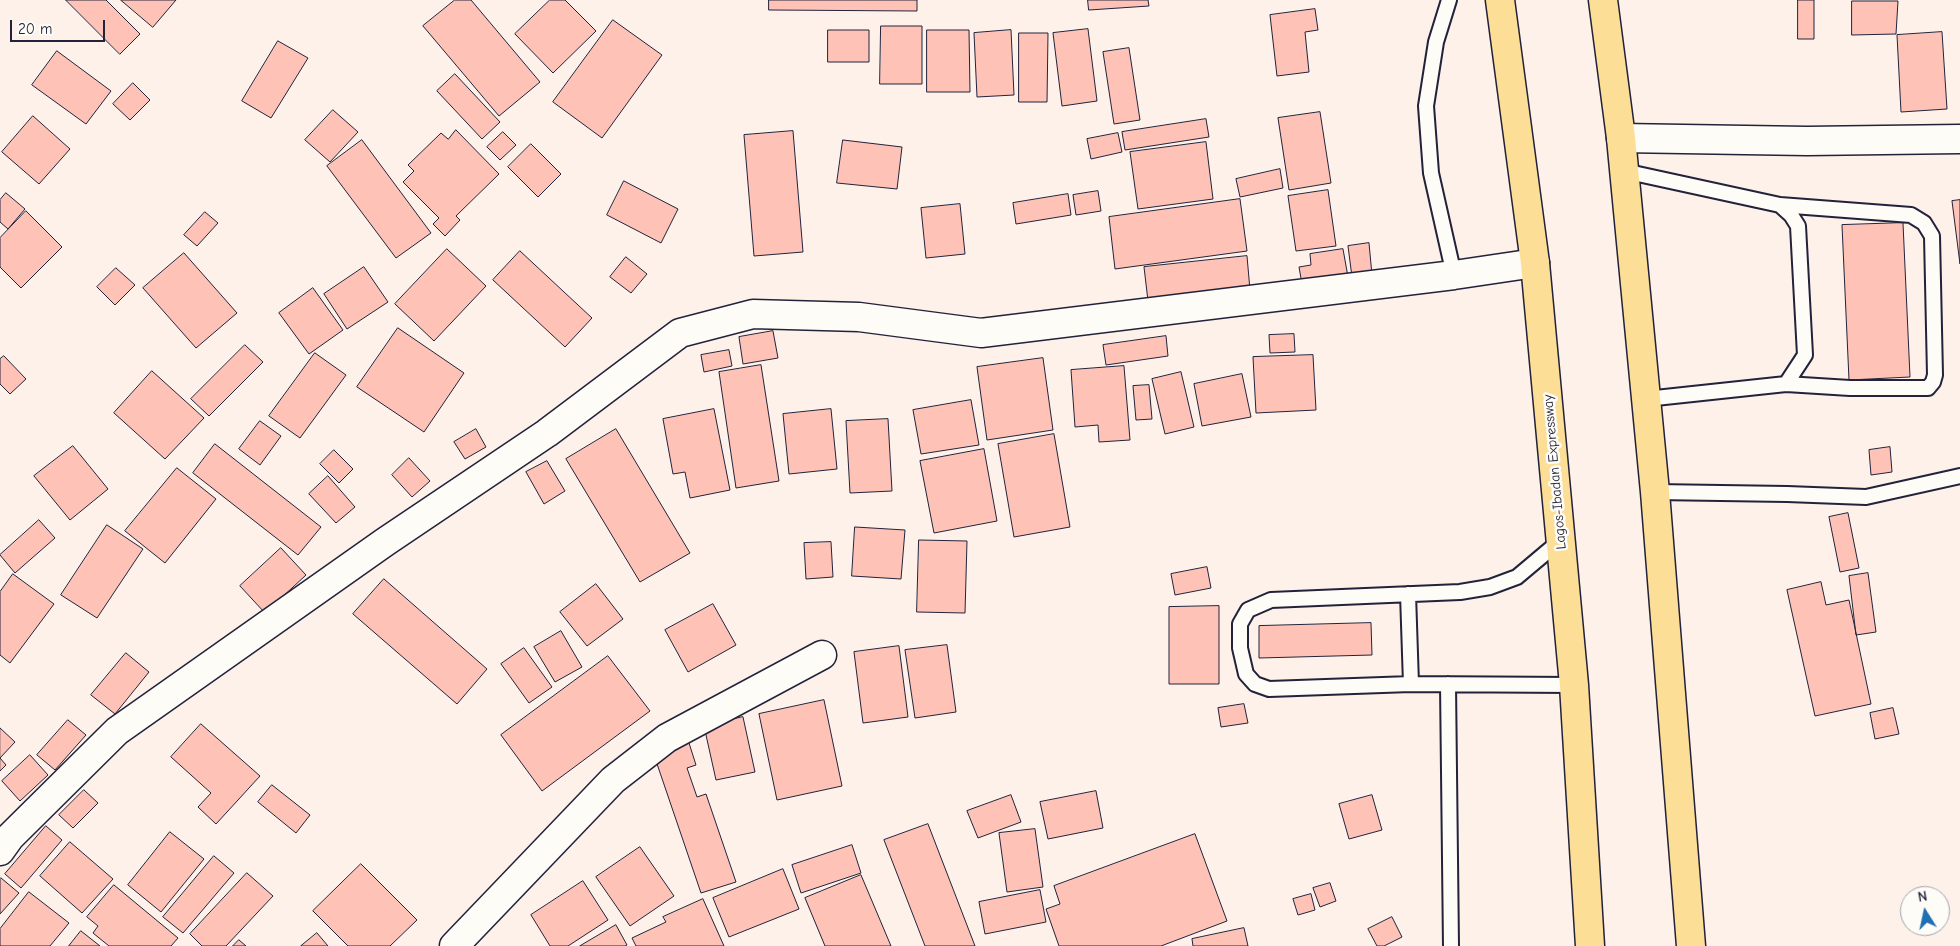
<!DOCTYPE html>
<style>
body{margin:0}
#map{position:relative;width:1960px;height:946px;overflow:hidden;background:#fdf1ea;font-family:"Comic Neue",sans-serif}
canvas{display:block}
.north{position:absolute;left:1900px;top:886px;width:50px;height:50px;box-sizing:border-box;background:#fdfcf7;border:1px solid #a5a5ac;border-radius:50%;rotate:350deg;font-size:14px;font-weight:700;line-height:20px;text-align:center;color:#22223b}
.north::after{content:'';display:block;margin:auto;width:18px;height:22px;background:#1f6fb2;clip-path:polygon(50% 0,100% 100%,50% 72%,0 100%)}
.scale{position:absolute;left:10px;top:20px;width:95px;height:22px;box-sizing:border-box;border:2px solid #22223b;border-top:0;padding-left:6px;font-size:15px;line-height:18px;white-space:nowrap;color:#22223b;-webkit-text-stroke:4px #fdfcf7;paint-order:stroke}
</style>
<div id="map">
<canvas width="1960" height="946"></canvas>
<div class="north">N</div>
<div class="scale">20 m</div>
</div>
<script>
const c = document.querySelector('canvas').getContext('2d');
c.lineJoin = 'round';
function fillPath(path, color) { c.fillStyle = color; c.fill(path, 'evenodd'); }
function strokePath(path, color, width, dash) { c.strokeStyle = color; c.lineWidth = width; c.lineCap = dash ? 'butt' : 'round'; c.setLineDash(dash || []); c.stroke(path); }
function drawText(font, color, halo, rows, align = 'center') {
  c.font = font + ' "Comic Neue",sans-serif'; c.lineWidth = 5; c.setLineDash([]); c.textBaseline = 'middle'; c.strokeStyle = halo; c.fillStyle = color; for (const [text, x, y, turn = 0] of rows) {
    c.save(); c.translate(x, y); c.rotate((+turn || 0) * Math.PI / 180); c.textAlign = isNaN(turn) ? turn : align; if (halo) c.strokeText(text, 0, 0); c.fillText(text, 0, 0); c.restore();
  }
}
const building = new Path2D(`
 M66,0H106L140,34L120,54Z
 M121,0H176L153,27Z
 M455,0H471L540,82L499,116L423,26Z
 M550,0H565L596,31L553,73L515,34Z
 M769,0H917V11L769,10Z
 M1088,0H1148L1149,6L1089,10Z
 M1798,0H1814V39H1798Z
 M1852,1H1898L1896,34L1852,35Z
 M1315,9L1318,30L1305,32L1309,72L1277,76L1270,15Z
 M613,20L662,55L602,138L553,102Z
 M881,26H922V84H880Z
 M1088,29L1097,101L1062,106L1053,33Z
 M828,30H869V62H828Z
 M927,30H969L970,92H927Z
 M1011,30L1014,95L977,97L974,33Z
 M1942,32L1947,109L1901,112L1897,35Z
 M1019,33H1048L1047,102H1019Z
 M278,41L308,58L271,118L242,101Z
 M1129,48L1140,120L1114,124L1103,52Z
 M57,51L111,91L86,124L32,85Z
 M455,74L500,122L482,139L437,91Z
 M133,83L150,100L130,120L113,104Z
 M333,110L358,132L330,162L305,140Z
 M1320,112L1331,183L1289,190L1278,118Z
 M33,116L70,149L39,184L2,152Z
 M1206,119L1209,137L1125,150L1122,132Z
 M456,130L499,174L456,216L460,220L445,236L433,224L439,218L403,182L414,171L408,165L441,133L448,139Z
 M793,131L803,252L754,256L744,135Z
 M503,132L516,145L500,160L487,147Z
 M1118,133L1122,152L1091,159L1087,139Z
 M362,140L431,233L396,258L327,166Z
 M843,140L902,147L897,189L837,183Z
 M1206,142L1213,199L1138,209L1130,152Z
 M531,144L561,174L538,197L508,167Z
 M1280,169L1283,188L1240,197L1236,179Z
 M624,181L678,209L661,243L607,215Z
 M1328,190L1336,246L1296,251L1288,196Z
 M1098,191L1101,211L1076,215L1073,195Z
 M6,193L25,209L8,229L0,222V200Z
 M1068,194L1071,215L1016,224L1013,203Z
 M1240,199L1247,251L1115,269L1109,217Z
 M1960,200V264L1952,201Z
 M960,204L965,254L926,258L921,208Z
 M26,211L62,247L21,288L0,267V238Z
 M205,212L218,223L197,246L184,235Z
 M1903,223L1910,377L1849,380L1842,225Z
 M1369,243L1372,275L1352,277L1348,246Z
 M447,249L486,286L434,341L395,304Z
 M1343,249L1348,277L1302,284L1299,267L1311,265L1310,254Z
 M520,251L592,318L565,347L493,280Z
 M184,253L237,313L196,348L143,288Z
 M1247,256L1250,290L1148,301L1144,267Z
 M626,257L647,274L631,293L610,277Z
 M364,267L388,302L347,329L324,294Z
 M116,268L135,285L115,305L97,287Z
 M313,288L343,330L309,354L279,313Z
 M398,328L464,373L424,432L357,387Z
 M773,331L778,358L743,364L739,337Z
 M1294,334L1295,352L1270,353L1269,335Z
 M1166,336L1168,356L1106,365L1103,345Z
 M245,345L263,362L209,416L191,399Z
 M729,350L732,366L704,372L701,355Z
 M315,353L346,375L300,438L269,416Z
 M1313,355L1316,410L1256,413L1253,357Z
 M4,356L26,379L10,394L0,384V359Z
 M1043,358L1053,430L987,440L977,367Z
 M761,365L779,481L736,488L719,372Z
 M1124,366L1130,440L1099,442L1098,425L1075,427L1071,370Z
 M152,371L204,418L165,459L114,413Z
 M1181,372L1194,427L1165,434L1152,379Z
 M1242,374L1251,417L1202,426L1194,384Z
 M1149,385L1152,419L1136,420L1133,386Z
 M971,400L979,445L921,454L913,410Z
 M714,409L730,490L690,498L685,472L673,474L663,419Z
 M831,409L837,469L789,474L783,414Z
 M888,419L892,491L850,493L846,421Z
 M260,421L281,436L260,465L239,449Z
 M476,429L486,447L465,459L454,442Z
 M616,429L690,553L640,582L566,459Z
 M1054,434L1070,527L1014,537L998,444Z
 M215,444L321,527L298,555L193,473Z
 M73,446L108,489L70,520L34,476Z
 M1890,447L1892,472L1871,475L1869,450Z
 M984,449L997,521L934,533L920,461Z
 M334,450L353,469L339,483L320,464Z
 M409,458L430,481L412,497L392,475Z
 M547,461L565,491L544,504L526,472Z
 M177,468L216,499L165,563L125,531Z
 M328,476L355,507L336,523L309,494Z
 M1848,513L1859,568L1840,572L1829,517Z
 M39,520L55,538L15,573L0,555Z
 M107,525L143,549L97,618L61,595Z
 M855,527L905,530L901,579L852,576Z
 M919,540L967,541L965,613L917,612Z
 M831,542L833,577L806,579L804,543Z
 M281,548L306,575L265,613L240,586Z
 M1207,567L1211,588L1175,595L1171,574Z
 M1868,573L1876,632L1856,635L1849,576Z
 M13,574L54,604L10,663L0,655V592Z
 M384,579L487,669L457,704L353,614Z
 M1821,582L1826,605L1849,600L1871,704L1815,716L1787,590Z
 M596,584L623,619L587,646L560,612Z
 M713,604L736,645L688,672L665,630Z
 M1219,606V684H1169V607Z
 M1371,623L1372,655L1259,658V626Z
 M561,631L582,667L555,682L534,647Z
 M947,645L956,712L915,718L905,650Z
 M899,646L908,717L863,723L854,652Z
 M524,648L552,687L529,703L501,664Z
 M126,653L149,672L115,714L91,695Z
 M608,656L650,711L542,791L501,735Z
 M824,700L842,786L777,800L759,714Z
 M1244,704L1248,723L1221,727L1218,708Z
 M1893,708L1899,734L1875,739L1870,713Z
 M743,717L755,772L716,780L704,726Z
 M68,720L86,735L55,770L37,755Z
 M201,724L260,776L216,824L198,807L211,793L171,757Z
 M0,728L15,742L0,758Z
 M689,743L696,765L687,768L697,797L706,794L736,882L701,893L654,755Z
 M30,755L48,775L20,801L2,781Z
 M0,758L6,765L0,771Z
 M272,785L310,815L296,833L258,802Z
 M84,790L98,803L73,828L59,815Z
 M1096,791L1103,828L1048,839L1040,802Z
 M1011,795L1021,822L978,838L967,811Z
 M1372,795L1382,830L1349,839L1339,804Z
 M928,824L975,946H925L884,840Z
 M46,826L62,840L21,888L5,874Z
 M1035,829L1043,887L1007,892L999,833Z
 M170,832L204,859L161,912L128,885Z
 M1195,834L1227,921L1161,946H1059L1046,909L1060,904L1054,886Z
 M70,842L113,879L82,913L40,876Z
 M852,845L861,873L801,893L792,865Z
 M640,847L674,896L630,926L596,877Z
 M214,856L234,873L183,933L163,917Z
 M361,864L417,920L390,946H348L313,911Z
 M783,869L799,909L729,937L713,898Z
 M247,873L273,896L226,946H202L190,934Z
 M861,875L891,946H825L805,898Z
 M1,878L19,893L0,914V879Z
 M583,881L608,920L568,946H550L531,915Z
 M1330,883L1336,901L1320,907L1313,888Z
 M114,885L178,938L171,946H109L93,933L98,926L87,917Z
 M1040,890L1046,922L985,934L979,902Z
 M29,892L69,923L50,946H0V929Z
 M1311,894L1315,910L1298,915L1293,899Z
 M703,899L724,946H636L632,938L666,922L663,917Z
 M1392,917L1402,937L1384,946H1377L1368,929Z
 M616,925L627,945L625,946H580Z
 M1244,928L1248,946H1193L1192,939Z
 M81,931L100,946H69Z
 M317,933L328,946H301Z
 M239,940L246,946H233Z`);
fillPath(building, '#fec3b6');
strokePath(building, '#22223b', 1);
const lane = new Path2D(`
 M1449,0L1436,42L1426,106L1431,173L1454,275
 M1624,171L1780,205L1791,215L1798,226L1805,355L1786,384L1646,399
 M1780,205L1911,215L1924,223L1932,236L1935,375L1933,382L1928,388H1850L1786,384
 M1655,492L1787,494L1866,497L1960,476
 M1561,540L1517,577L1490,587L1460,592L1271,600L1248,610L1240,624V648L1246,674L1255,684L1269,689L1411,684L1574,685
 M1408,594L1411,684
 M1448,684L1451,946`);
const street = new Path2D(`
 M1621,138L1807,141L1960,139
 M0,851L10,837L117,731L385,542L547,433L680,333L753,314L859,317L981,333L1454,275L1535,263
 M454,946L613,780L667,738L822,655`);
const highway = new Path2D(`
 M1500,0L1535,263L1574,685L1590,946
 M1603,0L1621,138L1655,492L1691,946`);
strokePath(lane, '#22223b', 18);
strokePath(street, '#22223b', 31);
strokePath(highway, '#22223b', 31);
strokePath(lane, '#fdfcf7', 14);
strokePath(street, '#fdfcf7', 28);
strokePath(highway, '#fcde96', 28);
drawText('14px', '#22223b', '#fdfcf7', [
 ["Lagos-Ibadan Expressway",1555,472,-95]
]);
</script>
